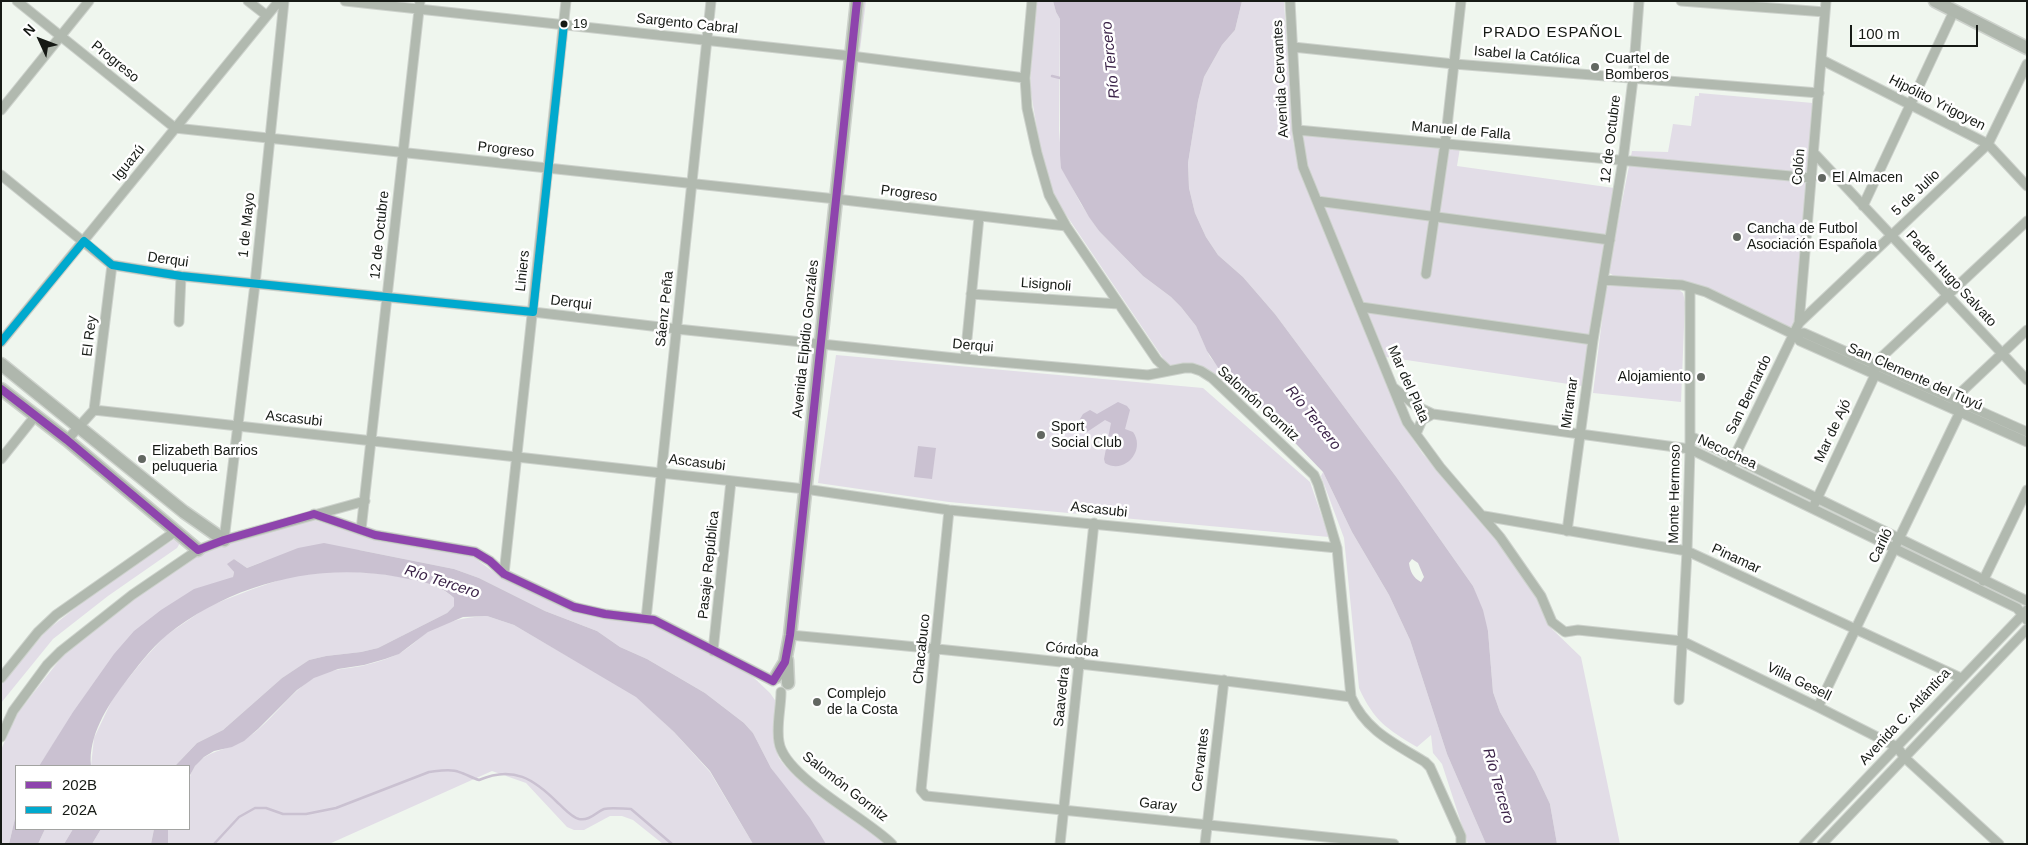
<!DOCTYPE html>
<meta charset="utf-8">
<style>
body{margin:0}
#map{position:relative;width:2028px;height:845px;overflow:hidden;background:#eff6ee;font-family:Arial,sans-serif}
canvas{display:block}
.frame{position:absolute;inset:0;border:2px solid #161a15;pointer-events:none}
.legend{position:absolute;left:15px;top:765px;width:175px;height:65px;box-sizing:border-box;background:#fff;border:1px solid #a2a3a1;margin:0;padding:6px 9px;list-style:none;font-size:15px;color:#161a15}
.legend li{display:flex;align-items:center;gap:10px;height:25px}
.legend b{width:25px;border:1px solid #a2a3a1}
.north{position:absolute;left:15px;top:15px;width:50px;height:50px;-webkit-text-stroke:4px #fff;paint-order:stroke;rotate:313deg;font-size:14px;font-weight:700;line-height:20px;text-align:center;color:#161a15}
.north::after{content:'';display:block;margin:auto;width:18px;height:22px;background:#161a15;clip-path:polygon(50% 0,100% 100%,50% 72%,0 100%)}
.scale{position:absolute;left:1850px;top:25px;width:128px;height:22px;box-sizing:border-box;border:2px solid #161a15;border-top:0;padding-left:6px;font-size:15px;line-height:18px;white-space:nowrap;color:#161a15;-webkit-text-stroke:4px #fff;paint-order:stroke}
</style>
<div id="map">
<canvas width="2028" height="845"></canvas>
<div class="frame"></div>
<ul class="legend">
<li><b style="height:6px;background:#8e44ad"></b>202B</li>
<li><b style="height:6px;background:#00a9ce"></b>202A</li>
</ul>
<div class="north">N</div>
<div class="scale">100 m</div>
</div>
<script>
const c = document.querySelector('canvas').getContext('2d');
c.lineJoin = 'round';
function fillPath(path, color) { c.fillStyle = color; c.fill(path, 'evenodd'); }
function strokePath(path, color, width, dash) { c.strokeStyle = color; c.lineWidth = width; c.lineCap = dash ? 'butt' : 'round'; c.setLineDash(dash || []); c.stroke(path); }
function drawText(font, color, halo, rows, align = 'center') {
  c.font = font + ' Arial,sans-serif'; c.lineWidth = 5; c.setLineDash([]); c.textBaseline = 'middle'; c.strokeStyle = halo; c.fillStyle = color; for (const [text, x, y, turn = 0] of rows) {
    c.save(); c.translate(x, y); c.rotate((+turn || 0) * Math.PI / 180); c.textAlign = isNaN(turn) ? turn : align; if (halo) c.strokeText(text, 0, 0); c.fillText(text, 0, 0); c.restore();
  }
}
fillPath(new Path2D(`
 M864,1H866L860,50L859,46Z
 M1035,1H1053L1056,12L1060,19L1059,130L1062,168L1081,204L1099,231L1143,276L1171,297L1181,307L1196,326L1210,357L1233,383L1230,388L1212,373L1172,367L1165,361L1054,197L1044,171L1030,87Z
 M1242,1H1284L1293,141L1298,163L1404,426L1423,454L1487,525L1539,598L1552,629L1581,657L1620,844H1557L1550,804L1535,772L1500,712L1493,692L1488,631L1473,586L1397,478L1275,314L1243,277L1218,255L1206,237L1195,213L1189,188L1188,163L1198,101L1204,77L1222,45L1235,30Z
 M1699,93L1813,103L1795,323L1792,327H1788L1685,281L1667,278L1614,276L1608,272L1632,151L1668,152L1673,124L1691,126L1695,96H1699Z
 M1304,135L1460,148L1457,166L1614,188L1582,386L1386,357L1306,162L1303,139Z
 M1609,285L1678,289L1683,293L1685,302L1681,402L1593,393L1606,288Z
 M836,355L1203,388L1310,482L1329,537L949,502L818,483Z
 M1323,472L1352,532L1389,595L1410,640L1447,754L1486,844H1468L1442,764L1433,753L1431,735L1417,747C1387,729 1374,721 1359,688L1344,538L1321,476Z
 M314,520L379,541L472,556L502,578L561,606L597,617L655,625L751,675L770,693L777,703V721L774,744L779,758L785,766L801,781L873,832L886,844H826L771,768L753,733L744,723L705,693L647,659L620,647L597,631L545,611L479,578L454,569L359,550L262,562L247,568L234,559L228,564L234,572L233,577L89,690L39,766H16V814L9,844H1V750L16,715L65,653L135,598L201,553L226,544L305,521Z
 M176,538L180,543L177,548L108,596L53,639L1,703V685L46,631L102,587Z
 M341,571C373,573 430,575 454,598V606L447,613L378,648L361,652L326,656L309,660L282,678L223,730L197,743L175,766H91L94,738L114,696L144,659L165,636L209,606L253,589L291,576Z
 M487,616L514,625L636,696L674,732L710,772L753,844H663L633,820L622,816H610L584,830H574L567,827L526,783L492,771L329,844H168V829H189C189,811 184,780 195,766C208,749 228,751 244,740C270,724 286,696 312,679C327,669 345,669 362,666C374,663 388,659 398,654C408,649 417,640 426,633C444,621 465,617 487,616Z
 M45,829H73L64,844H38Z
 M101,829H154L151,844H92Z`), '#e2dde7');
fillPath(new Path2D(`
 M1053,1H1242L1235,30L1222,45L1204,77L1198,101L1188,163L1189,188L1195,213L1206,237L1218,255L1243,277L1275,314L1397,478L1473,586L1483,610L1488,631L1493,692L1500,712L1535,772L1550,804L1557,844H1486L1447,754L1410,640L1389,595L1352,532L1323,472L1276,423L1219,369L1207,351L1196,326L1181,307L1171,297L1143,276L1099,231L1089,217L1070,184L1061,168L1060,155V19L1056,12ZM1412,559L1418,563L1424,577L1421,582C1413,578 1410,571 1409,563Z
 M1118,402L1127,406L1130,410L1125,429L1133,432C1146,450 1125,475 1105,463L1104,459L1111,423L1105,420L1087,432L1081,426L1080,419L1083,414L1090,410L1097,414Z
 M918,446L936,448L932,479L914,477Z
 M324,543L454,569L479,578L545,611L597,631L620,647L647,659L705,693L744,723L753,733L771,768L810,818L826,844H753L710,771L674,732L636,697L514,625L487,616L463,617L428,632L399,654L385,659L364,665L338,669L314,678L297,690L258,729L244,741L232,747L214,751L204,757L195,766L189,777V766H175L197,743L223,730L282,678L309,660L326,656L361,652L378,648L447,613L454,606V598C438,583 419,581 398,577C316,562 232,584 167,635C150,649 137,667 124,684C107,706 88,737 91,766H39L73,712L114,654L134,631L161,610L194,589L233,577L234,572L227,564L234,559L247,568L298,548Z
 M16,814V829H45L38,844H9Z
 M73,829H101L92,844H64Z
 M154,829H168V844H151Z`), '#cac1d1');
strokePath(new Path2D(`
 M1052,76L1060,78
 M214,844L239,817L255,808H266L283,814H306L336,808L429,772C438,771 451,768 459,772C466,774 472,778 479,780C513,765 534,779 558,803C564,808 571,817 579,819C590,821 596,812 604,809C612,807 623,809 631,809L672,844`), '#cac1d1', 2.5);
const street = new Path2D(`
 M17,1L175,128L836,199L1066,226
 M248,1L266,15
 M345,1L851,56L1025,78
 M1032,1L1025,78L1027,108L1037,153L1049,195L1066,226L1157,360L1169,371
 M1290,1L1297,130L1303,167L1407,422L1440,467L1500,537L1541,596L1552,622L1565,632L1578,630L1682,641L1818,707L1897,747L1905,758L1999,844
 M1681,1L1825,12
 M1293,47L1454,64L1819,93
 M1822,60L1988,144L2027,186
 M1,110L89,1
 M1297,130L1812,178
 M1814,153L2027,380
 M1,175L112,265L181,276L533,312L677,329L965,359L1148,375L1184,368H1192L1201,371L1212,378L1314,475L1318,484L1337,548L1351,697C1366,731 1394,743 1425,762L1430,767L1461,836V844
 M1317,201L1610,240
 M1863,206L1954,11
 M1426,274L1445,144L1461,1
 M1603,280L1682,285L1706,292L1795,335L1800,341L2027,442
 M971,294L1119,304
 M1361,307L1593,340
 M179,322L181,276
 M1799,323L1988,144L2027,64
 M1795,335L1804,333L2027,432
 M1,342L279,1
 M965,359L979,217
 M1394,388L1416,406L1433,414L1690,449L2017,608L2027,620
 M94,410L112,265
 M1416,434L1422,420L1433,414
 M1690,436L2027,601
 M67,440L94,410L805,489L949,510L1337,548
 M1,459L36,415
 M1729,468L1799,323L1826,1
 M1815,503L1875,375L1873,365L2027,221
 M949,510L921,790L926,796L1394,844
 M314,514L375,535L475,552L490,561L504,574L574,607L605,614L654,620L773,681
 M1484,516L1687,551L1961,678
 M361,530L420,1
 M1567,531L1593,340L1623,160L1633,79L1639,1
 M224,540L255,284L284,1
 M504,574L566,1
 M1983,581L2027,490
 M646,619L711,1
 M790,635C977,652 1165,672 1351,697
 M713,651L731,481
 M1,678L38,632L56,615L176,531
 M781,692C781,708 776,726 779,742C784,777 867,818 892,844
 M1679,700L1687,551L1690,449V288
 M1818,707L1960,412L1955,400L1957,396L2027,330
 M1,737L13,711L47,665L61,651L132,595L198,550L224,540L365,501
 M1060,844L1094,523
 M1205,844L1224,680
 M1804,844L2027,610
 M1822,844L2027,629`);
const secondary = new Path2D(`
 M1935,1L2027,48
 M1,364L184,512L224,540
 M1,389L67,440L198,550
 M787,660L788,683
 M776,677L785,662L790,635L857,1`);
strokePath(street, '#cdd2cc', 11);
strokePath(secondary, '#cdd2cc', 15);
strokePath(street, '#b1b9af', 9);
strokePath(secondary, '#afb7ad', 12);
strokePath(new Path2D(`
 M1,389L67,440L198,550L224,540L314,514L375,535L475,552L490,561L504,574L574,607L605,614L654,620L773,681L785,662L790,635L857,1`), '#8e44ad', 8);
strokePath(new Path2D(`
 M1,342L84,241L112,265L181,276L533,312L564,24`), '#00a9ce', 8);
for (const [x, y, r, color] of [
 [564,24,4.5,"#161a15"],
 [1595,67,5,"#626761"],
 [1822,178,5,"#626761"],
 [1737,237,5,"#626761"],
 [1701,377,5,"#626761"],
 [1041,435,5,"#626761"],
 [142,459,5,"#626761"],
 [817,702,5,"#626761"]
]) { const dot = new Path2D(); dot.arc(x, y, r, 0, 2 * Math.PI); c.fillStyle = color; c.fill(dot); strokePath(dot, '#fff', 2); }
drawText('13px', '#161a15', '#fff', [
 ["19",573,24]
], 'left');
drawText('14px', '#161a15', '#fff', [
 ["Sargento Cabral",687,24,6],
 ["Isabel la Católica",1527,56,5],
 ["Progreso",115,62,39],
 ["Avenida Cervantes",1281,79,-93],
 ["Hipólito Yrigoyen",1937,103,27],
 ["Manuel de Falla",1461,131,5],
 ["12 de Octubre",1611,139,-83],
 ["Progreso",506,150,6],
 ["Iguazú",129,163,-51],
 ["Colón",1799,167,-85],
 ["5 de Julio",1916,193,-43],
 ["Progreso",909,194,7],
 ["1 de Mayo",247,225,-84],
 ["12 de Octubre",380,235,-84],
 ["Derqui",168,260,8],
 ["Liniers",523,271,-84],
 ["Padre Hugo Salvato",1951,279,47],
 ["Lisignoli",1046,285,4],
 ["Derqui",571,303,7],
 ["Sáenz Peña",665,309,-84],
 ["El Rey",90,336,-83],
 ["Avenida Elpidio Gonzáles",806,339,-84],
 ["Derqui",973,346,5],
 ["San Clemente del Tuyú",1915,377,24],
 ["Mar del Plata",1408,384,66],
 ["San Bernardo",1749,395,-64],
 ["Miramar",1570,403,-82],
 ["Salomón Gornitz",1258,404,42],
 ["Ascasubi",294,419,6],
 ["Mar de Ajó",1833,431,-65],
 ["Necochea",1727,452,25],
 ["Ascasubi",697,463,7],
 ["Monte Hermoso",1675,494,-89],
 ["Ascasubi",1099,510,6],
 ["Cariló",1881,546,-64],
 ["Pinamar",1736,559,25],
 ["Pasaje República",709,565,-84],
 ["Chacabuco",922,649,-84],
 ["Córdoba",1072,650,6],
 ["Villa Gesell",1799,682,26],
 ["Saavedra",1062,697,-84],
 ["Avenida C. Atlántica",1905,717,-47],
 ["Cervantes",1201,760,-83],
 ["Salomón Gornitz",845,787,38],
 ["Garay",1158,805,6]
]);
drawText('14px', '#161a15', '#fff', [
 ["Cuartel de",1605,59],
 ["Bomberos",1605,75],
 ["El Almacen",1832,178],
 ["Cancha de Futbol",1747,229],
 ["Asociación Española",1747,245],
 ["Alojamiento",1691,377,"right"],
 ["Sport",1051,427],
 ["Social Club",1051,443],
 ["Elizabeth Barrios",152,451],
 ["peluqueria",152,467],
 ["Complejo",827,694],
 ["de la Costa",827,710]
], 'left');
c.letterSpacing = '1px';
drawText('15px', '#161a15', '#fff', [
 ["PRADO ESPAÑOL",1553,33]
]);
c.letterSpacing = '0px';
drawText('italic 15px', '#3b2348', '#fff', [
 ["Río Tercero",1111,60,-96],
 ["Río Tercero",1313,418,51],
 ["Río Tercero",442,582,18],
 ["Río Tercero",1498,786,74]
]);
</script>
